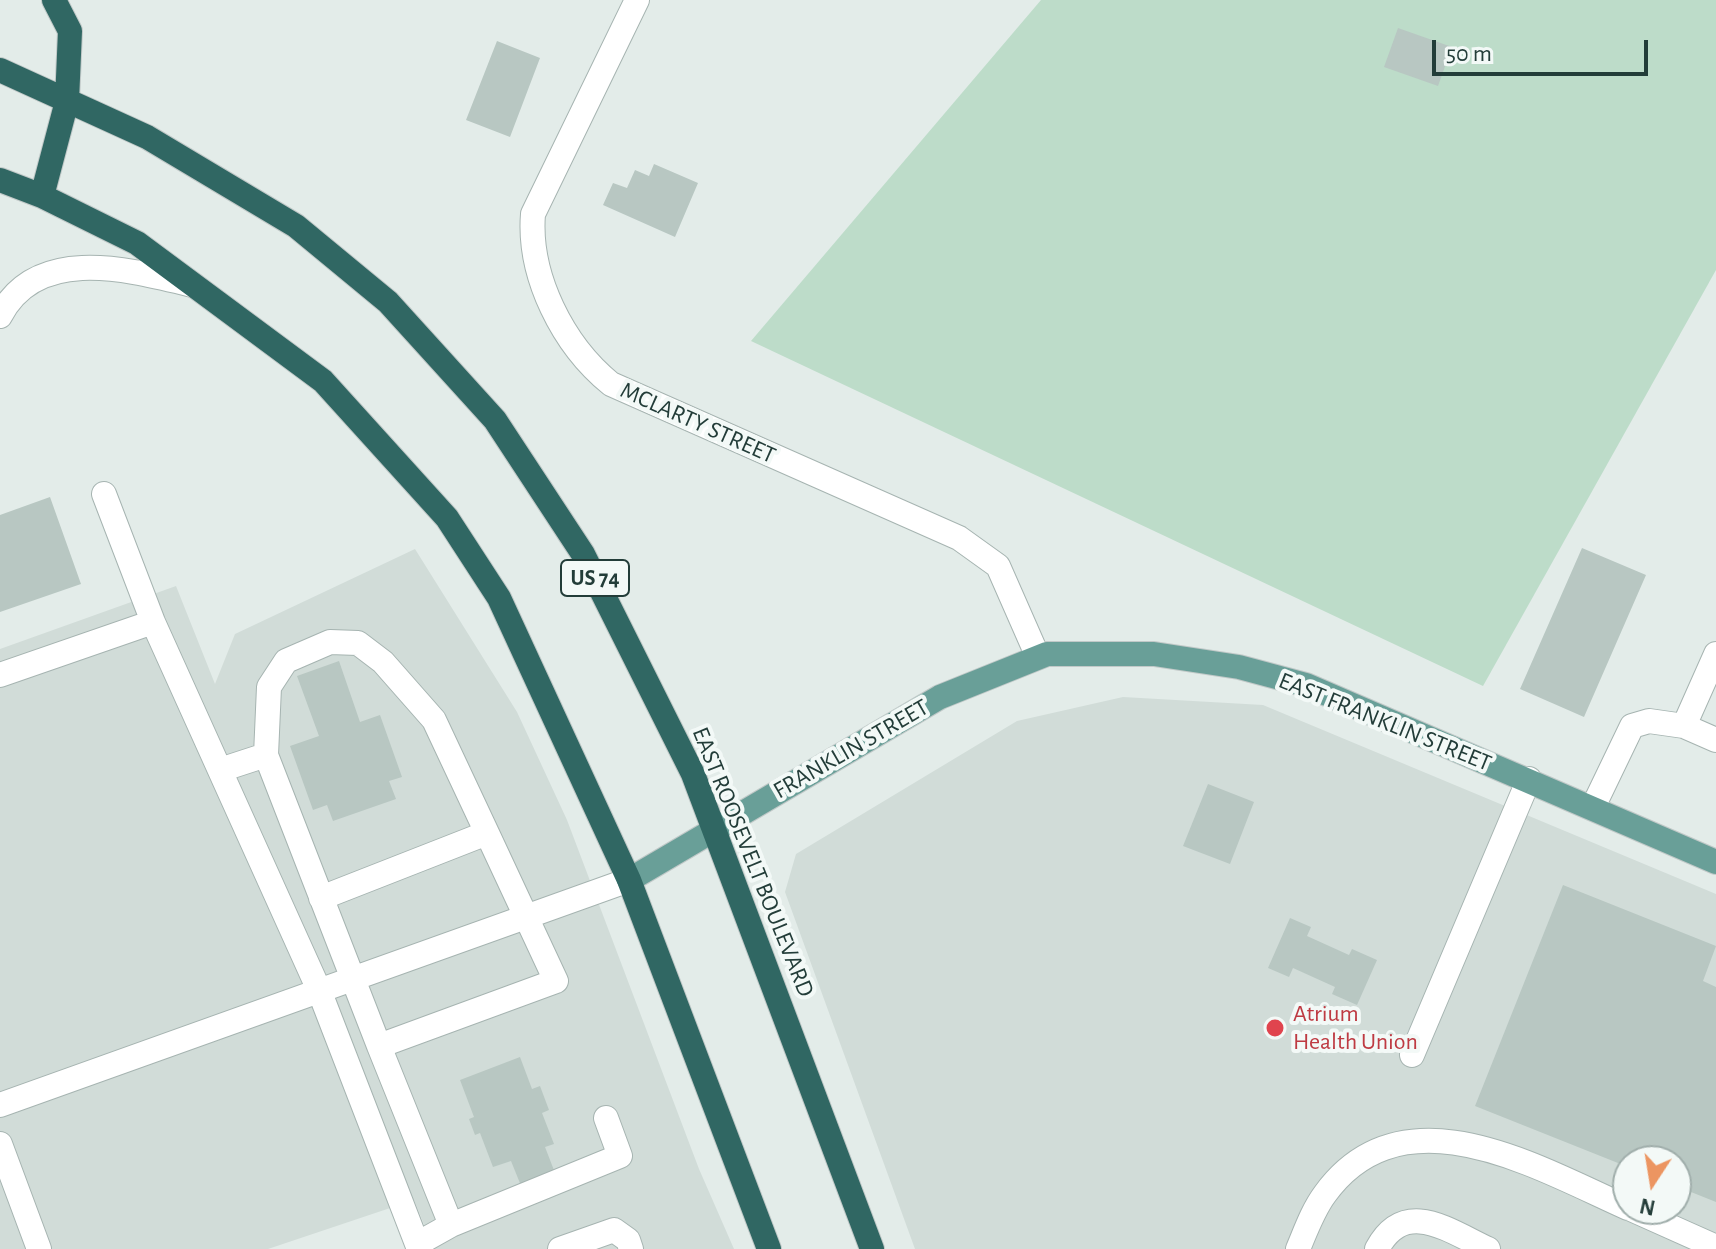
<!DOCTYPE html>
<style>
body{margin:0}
#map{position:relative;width:1716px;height:1249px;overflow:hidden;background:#e3ece9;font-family:"Alegreya Sans",sans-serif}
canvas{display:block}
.north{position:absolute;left:1612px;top:1145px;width:80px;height:80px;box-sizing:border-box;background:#f3f9f7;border:2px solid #a0aeab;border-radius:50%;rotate:192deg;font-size:22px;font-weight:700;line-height:32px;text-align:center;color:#233d39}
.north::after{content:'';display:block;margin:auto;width:28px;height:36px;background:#ec9561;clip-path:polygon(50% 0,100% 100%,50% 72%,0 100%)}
.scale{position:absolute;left:1432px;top:40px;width:216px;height:36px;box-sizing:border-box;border:4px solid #233d39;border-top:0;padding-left:10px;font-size:24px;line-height:28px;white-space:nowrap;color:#233d39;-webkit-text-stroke:6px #f3f9f7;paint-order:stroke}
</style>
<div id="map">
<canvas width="1716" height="1249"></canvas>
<div class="north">N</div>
<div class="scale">50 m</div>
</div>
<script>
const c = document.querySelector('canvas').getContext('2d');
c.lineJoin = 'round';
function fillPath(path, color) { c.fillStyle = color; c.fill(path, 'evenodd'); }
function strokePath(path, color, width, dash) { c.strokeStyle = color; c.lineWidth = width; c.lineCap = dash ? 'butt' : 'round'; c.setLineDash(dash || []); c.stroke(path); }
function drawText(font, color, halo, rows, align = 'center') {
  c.font = font + ' "Alegreya Sans",sans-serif'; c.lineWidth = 8; c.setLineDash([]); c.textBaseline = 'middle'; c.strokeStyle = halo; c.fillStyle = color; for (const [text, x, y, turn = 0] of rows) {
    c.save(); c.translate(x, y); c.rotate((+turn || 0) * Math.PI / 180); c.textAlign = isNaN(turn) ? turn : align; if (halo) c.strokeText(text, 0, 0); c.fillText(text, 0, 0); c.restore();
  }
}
fillPath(new Path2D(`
 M415,549L517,712L567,820L699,1169L734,1249H434L414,1200L268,1249H0V649L176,586L215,684L235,634Z
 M1123,697L1263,705L1716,894V1249H915L785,892L796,854L1017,721ZM1628,1161H1676V1209H1628Z`), '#d1dcd8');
fillPath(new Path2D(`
 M1041,0H1716V270L1483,686L751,341Z`), '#bddcc9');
fillPath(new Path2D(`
 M1398,28L1452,47L1438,86L1384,67Z
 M497,41L540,58L510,137L466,120Z
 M654,164L698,183L675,237L603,205L613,183L627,188L635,170L649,176Z
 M50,497L81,584L0,612V515Z
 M1582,548L1646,575L1584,717L1520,689Z
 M339,661L360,722L380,715L402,777L389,781L396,799L333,821L327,805L313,810L290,746L319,736L297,676Z
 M1208,784L1254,802L1230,864L1183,846Z
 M1563,885L1716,946L1703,981L1716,987V1202L1676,1186V1161H1628V1167L1475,1106Z
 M1290,918L1311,927L1307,936L1349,955L1352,949L1377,960L1357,1005L1332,994L1335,987L1293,968L1289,977L1268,968Z
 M520,1057L532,1089L540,1086L549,1110L542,1113L554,1144L545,1147L562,1191L528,1203L511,1161L493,1167L480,1133L475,1135L469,1119L474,1117L460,1080Z`), '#b8c7c2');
const minor = new Path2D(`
 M637,0L533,214C528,276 563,345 611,384L959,538L998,566L1038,657
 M0,316C37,244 130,270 193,285
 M104,494L153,622L319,990L419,1249
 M1716,654L1684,726L1716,740
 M0,675L153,622
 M220,770L266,755
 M1593,807L1632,726L1649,721L1684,726
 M321,898L487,833L556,981L379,1046L451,1225L417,1244
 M379,1046L266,755L269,687L286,661L330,642L358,643L383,662L434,720L487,833
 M1412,1055L1529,779
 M0,1105L629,880
 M0,1144L39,1249
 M1631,1209L1716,1247
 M451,1225L620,1156L606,1118
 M560,1249L614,1230L628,1240L631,1249
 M1298,1249C1306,1230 1313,1210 1325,1194C1403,1087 1538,1168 1628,1208
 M1377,1249C1405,1197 1449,1231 1488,1249`);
const major = new Path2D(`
 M629,880L940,697L1047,654H1154L1239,667L1306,685L1716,862`);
const highway = new Path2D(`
 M0,70L147,137L296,226L388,302L495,420L583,554L693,774L872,1249
 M0,180L42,196L137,243L323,381L447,518L499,598L629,880L769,1249
 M42,196L67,101L70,31L54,0`);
strokePath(minor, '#a6b4b1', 26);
strokePath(major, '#c1c9c8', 26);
strokePath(highway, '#c1c9c8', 26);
strokePath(minor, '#fff', 24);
strokePath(major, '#699f98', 24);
strokePath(highway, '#306763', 24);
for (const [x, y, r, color] of [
 [1275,1028,10,"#e0444e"]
]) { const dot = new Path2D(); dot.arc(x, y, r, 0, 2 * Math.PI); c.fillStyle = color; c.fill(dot); strokePath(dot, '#f3f9f7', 3); }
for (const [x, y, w] of [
 [595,578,68]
]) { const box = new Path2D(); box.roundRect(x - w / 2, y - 18, w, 36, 6); c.fillStyle = '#f3f9f7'; c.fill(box); strokePath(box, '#233d39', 2); }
drawText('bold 22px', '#233d39', null, [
 ["US 74",595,578]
]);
drawText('24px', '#233d39', '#f3f9f7', [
 ["MCLARTY STREET",698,423,24],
 ["EAST FRANKLIN STREET",1385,722,22],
 ["FRANKLIN STREET",851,749,-30],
 ["EAST ROOSEVELT BOULEVARD",753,862,68]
]);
drawText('24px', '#be3a42', '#f3f9f7', [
 ["Atrium",1293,1014],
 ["Health Union",1293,1042]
], 'left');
</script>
